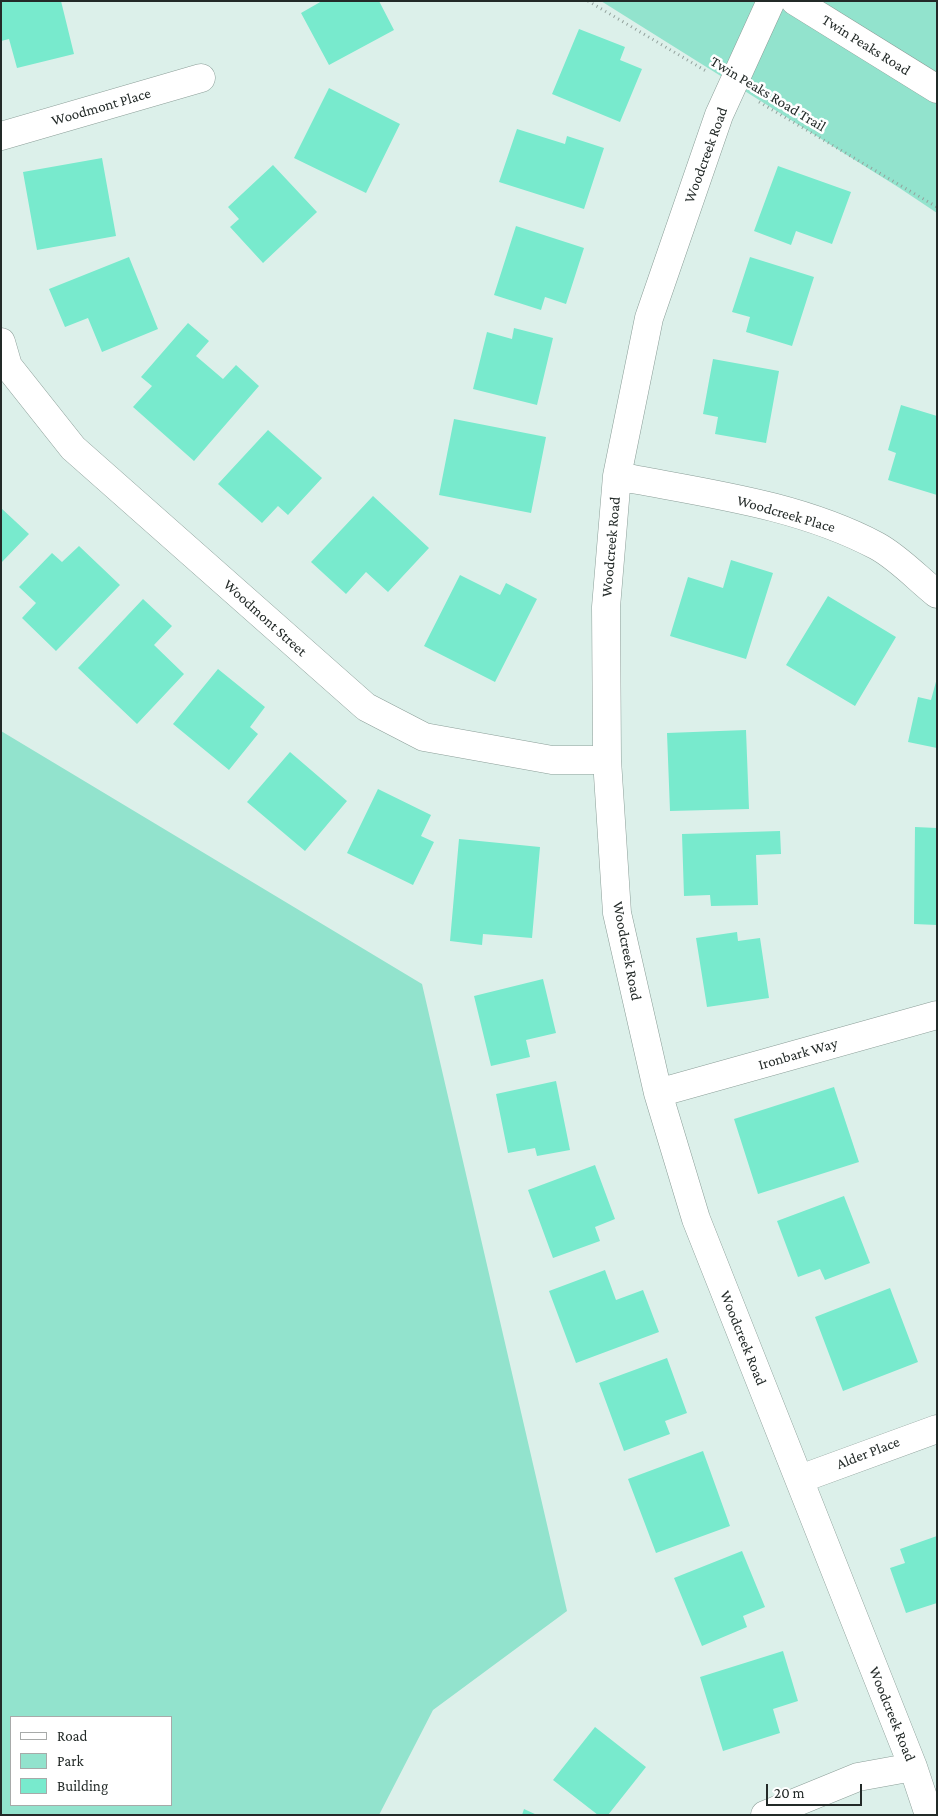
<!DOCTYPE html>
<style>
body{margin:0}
#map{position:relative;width:938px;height:1816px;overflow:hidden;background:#dcf0ea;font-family:"Crimson Pro",serif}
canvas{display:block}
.frame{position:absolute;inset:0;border:2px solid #232a28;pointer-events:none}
.legend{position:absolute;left:10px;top:1716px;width:162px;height:90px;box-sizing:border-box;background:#fff;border:1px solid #a7aaa9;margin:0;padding:6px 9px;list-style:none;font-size:15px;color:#232a28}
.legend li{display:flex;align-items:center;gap:10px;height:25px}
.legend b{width:25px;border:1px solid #a7aaa9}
.scale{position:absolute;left:766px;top:1784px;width:96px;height:22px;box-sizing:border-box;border:2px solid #232a28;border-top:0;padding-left:6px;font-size:15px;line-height:18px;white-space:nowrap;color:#232a28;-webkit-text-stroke:4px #fff;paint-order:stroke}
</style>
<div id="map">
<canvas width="938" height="1816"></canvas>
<div class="frame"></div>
<ul class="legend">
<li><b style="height:6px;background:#fff"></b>Road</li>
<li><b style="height:14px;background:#92e3cd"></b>Park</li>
<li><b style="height:14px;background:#78eacd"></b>Building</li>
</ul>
<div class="scale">20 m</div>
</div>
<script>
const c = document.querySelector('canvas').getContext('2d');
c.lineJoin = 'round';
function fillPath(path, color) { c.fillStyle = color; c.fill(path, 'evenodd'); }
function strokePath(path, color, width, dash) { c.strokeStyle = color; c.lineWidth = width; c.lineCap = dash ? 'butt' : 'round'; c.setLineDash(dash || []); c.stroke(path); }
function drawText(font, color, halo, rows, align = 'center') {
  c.font = font + ' "Crimson Pro",serif'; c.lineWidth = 5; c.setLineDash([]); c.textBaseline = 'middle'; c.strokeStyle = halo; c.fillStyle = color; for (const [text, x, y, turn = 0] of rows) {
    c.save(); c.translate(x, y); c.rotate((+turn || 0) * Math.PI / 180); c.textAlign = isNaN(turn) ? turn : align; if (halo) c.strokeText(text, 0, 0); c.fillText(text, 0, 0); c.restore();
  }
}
fillPath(new Path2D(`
 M601,1H937V213L898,187Z
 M1,731L422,984L567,1611L433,1710L379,1815H1ZM11,1717H171V1805H11Z`), '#92e3cd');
fillPath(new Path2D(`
 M1,1H61L74,54L17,68L9,39L1,41Z
 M322,1H379L394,30L329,65L301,13Z
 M579,29L625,47L620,60L642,69L620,122L552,94Z
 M329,88L400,124L366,193L294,158Z
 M517,129L565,144L567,136L604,148L584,209L499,182Z
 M102,158L116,236L37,250L23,172Z
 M273,165L317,212L263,263L230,227L239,219L228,207Z
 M778,166L851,192L832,244L796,231L791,245L754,231Z
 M516,226L584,248L566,304L545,297L541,310L494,295Z
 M129,257L158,329L102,352L88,318L65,327L49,289Z
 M750,257L814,277L792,346L746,332L750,317L732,312Z
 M188,323L209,341L196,356L223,379L236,365L259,386L194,461L133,407L152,386L141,377Z
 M514,328L553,338L537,405L473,389L487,332L512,339Z
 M713,359L779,371L766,443L715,434L718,417L703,414Z
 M901,405L937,416V495L888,480L896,453L888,450Z
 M454,419L546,437L531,513L439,495Z
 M268,430L322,478L288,515L278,506L262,523L218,484Z
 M373,496L429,548L388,592L366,572L346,594L311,562Z
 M1,508L29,534L1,563Z
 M79,546L120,585L56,651L22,618L36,603L19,587L52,553L62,562Z
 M731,560L773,573L746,659L670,636L688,577L723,588Z
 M460,575L500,595L506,583L537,599L495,682L424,646Z
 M828,596L896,637L855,706L786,665Z
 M143,599L172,626L154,645L184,674L137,724L78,668Z
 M218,669L265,707L250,727L258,734L229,770L173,724Z
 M937,678V748L908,742L918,697L931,700Z
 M746,730L749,809L670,811L667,733Z
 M290,752L347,801L305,851L247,802Z
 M378,789L431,815L421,836L434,842L413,885L347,853Z
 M915,827L937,828V925L914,924Z
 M780,831L781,854L756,855L758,905L711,906L710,895L684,896L682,834Z
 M459,839L540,847L532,938L483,934L482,945L450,941Z
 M737,932L738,941L760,938L769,998L707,1007L696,938Z
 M543,979L556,1033L526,1040L530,1057L491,1066L474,996Z
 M556,1081L570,1150L537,1156L535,1148L508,1153L496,1094Z
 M834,1087L859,1162L758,1194L734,1119Z
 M595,1165L615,1219L595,1227L600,1241L553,1258L528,1190Z
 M844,1196L870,1263L825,1280L820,1269L798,1277L777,1221Z
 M605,1270L616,1300L643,1290L659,1332L576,1363L549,1291Z
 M890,1288L918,1362L843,1391L815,1317Z
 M667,1358L687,1413L665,1421L670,1434L624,1451L599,1383Z
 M703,1451L730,1526L656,1553L628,1479Z
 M937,1536V1603L906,1613L890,1568L905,1563L900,1549Z
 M742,1551L765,1607L743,1616L747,1627L702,1646L674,1578Z
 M783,1651L798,1701L773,1709L780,1733L723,1751L700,1677Z
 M595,1727L646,1767L608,1815H598L553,1780Z
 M524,1809L537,1815H522Z`), '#78eacd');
const minor = new Path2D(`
 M771,1L719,115L649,318L617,476L606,607L607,760L617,913L658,1093L696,1219L913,1767L929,1815
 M1,136L201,78
 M1,342L8,366L73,448L366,707L424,737L552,760H607
 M617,476C704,493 798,504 877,546C899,558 918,579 937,594
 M658,1093L937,1015
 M800,1479L937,1429
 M765,1815L858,1777L913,1767`);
const major = new Path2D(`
 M795,1L937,89`);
strokePath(minor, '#8b9e98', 29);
strokePath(major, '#8b9e98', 29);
strokePath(new Path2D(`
 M588,1L706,71
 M759,102L937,207`), '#93a29d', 3, [1, 4]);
strokePath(minor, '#fff', 28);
strokePath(major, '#fff', 28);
drawText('15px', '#232a28', '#fff', [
 ["Twin Peaks Road",866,45,32],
 ["Twin Peaks Road Trail",768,94,31],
 ["Woodmont Place",101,107,-16],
 ["Woodcreek Road",706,155,-70],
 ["Woodcreek Place",786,514,16],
 ["Woodcreek Road",611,547,-85],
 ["Woodmont Street",265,618,42],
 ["Woodcreek Road",627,951,79],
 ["Ironbark Way",798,1054,-16],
 ["Woodcreek Road",743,1338,68],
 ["Alder Place",868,1453,-21],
 ["Woodcreek Road",892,1714,68]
]);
</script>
